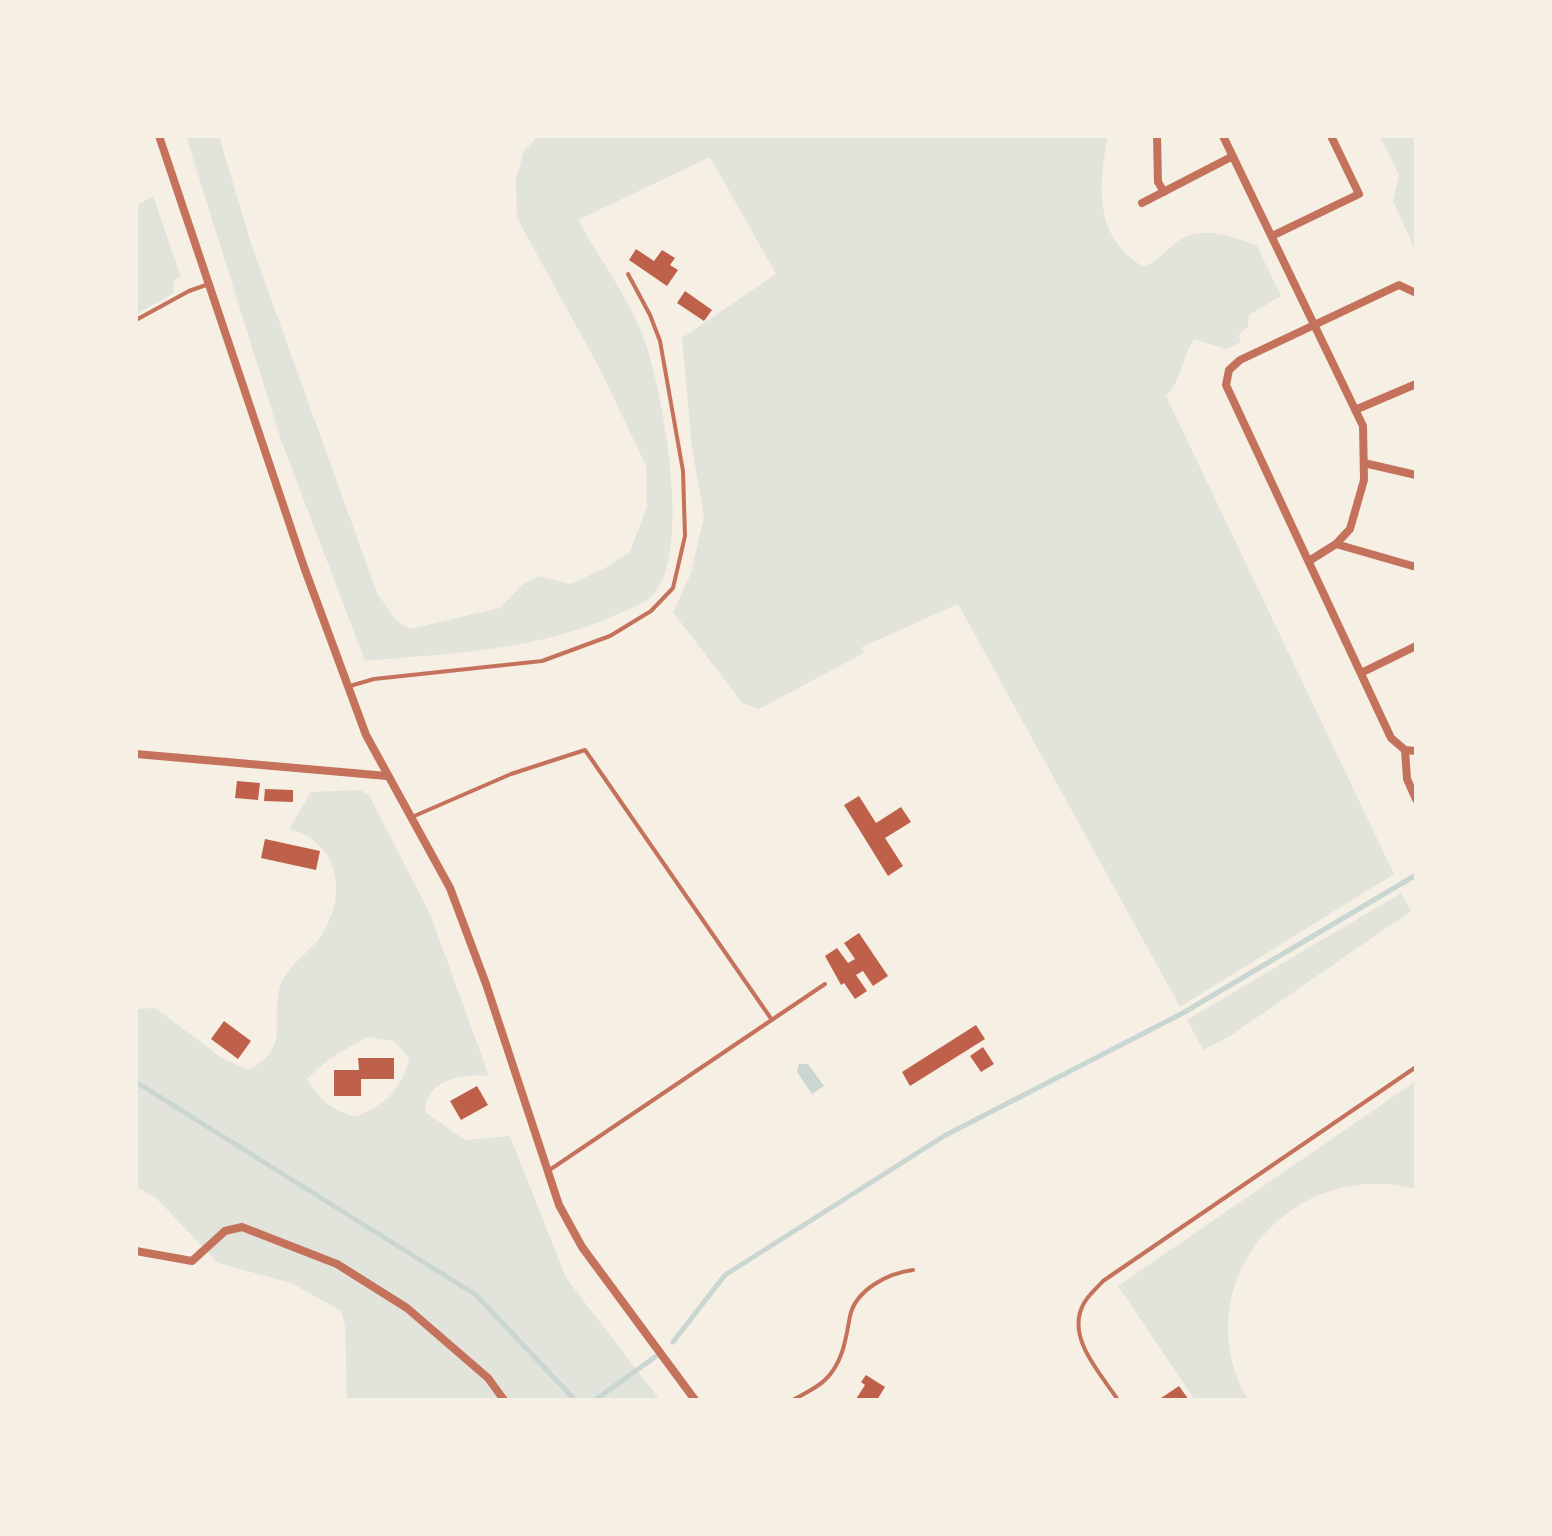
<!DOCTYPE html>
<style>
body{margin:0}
#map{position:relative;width:1552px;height:1536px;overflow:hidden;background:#f6efe4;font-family:"Roboto Serif",serif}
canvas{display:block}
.frame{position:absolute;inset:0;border:138px solid #f6efe4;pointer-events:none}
</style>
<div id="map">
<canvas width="1552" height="1536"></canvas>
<div class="frame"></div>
</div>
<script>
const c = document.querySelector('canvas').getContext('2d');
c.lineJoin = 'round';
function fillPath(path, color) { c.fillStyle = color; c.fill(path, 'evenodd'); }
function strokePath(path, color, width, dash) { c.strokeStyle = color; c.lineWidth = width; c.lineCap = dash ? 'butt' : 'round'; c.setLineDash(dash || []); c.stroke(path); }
fillPath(new Path2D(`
 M186,136H219L252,246L377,593L396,620L410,629L500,608L522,585L539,576L571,584L605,568L630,552L647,506L646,466L602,373L517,218L516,179L524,151L538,136H1108C1098,187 1094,238 1144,267C1157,261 1163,254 1173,245C1197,223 1231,235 1257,246L1281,296L1249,315L1248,327L1239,334L1241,342L1226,349L1194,339C1182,357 1181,382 1166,396L1394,874L1180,1007L958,604L862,647L864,653L759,709L742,703L673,612L691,573L704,516L692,448L682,338L776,274L710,157L578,220C598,256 625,292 641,331C662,382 694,555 652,596C644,604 630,608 620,613C539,651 453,653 365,661L281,440Z
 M1380,136H1416V252L1393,201L1399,175Z
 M153,196L181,277L173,281L174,293L136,314V206Z
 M360,790L369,795L430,914L489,1076C462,1074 426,1079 425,1112L465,1140L510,1136L566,1278L660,1400H347L345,1326L341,1311L291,1283L218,1263L156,1198L136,1186V1009L155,1008L222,1058L249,1070C294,1045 268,1022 281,984C288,965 309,953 321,936C348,895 340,842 289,829L311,792ZM367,1037L394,1041L409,1058C402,1090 385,1104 356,1117C331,1110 320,1100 307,1079L329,1059Z
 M1401,893L1411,911L1230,1036L1203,1050L1187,1020Z
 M1416,1081V1189C1291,1156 1182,1285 1248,1400H1195L1118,1286Z`), '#e2e4dc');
fillPath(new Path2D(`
 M799,1064H808L824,1086L812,1094L797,1072Z`), '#c9d6d2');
strokePath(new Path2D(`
 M136,1082L476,1295L575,1400
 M673,1342L725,1275L944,1136L1183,1013L1416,875
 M595,1400L655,1357`), '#c9d6d2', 5);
fillPath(new Path2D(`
 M636,249L654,261L662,250L675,258L670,265L678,270L667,286L629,260Z
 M685,291L712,310L704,321L677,303Z
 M237,781L260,783L258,800L235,798Z
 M265,789L293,790V802L264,801Z
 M859,796L876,823L901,807L911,822L885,838L903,866L888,876L844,805Z
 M265,839L320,851L316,870L261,858Z
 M859,933L888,976L873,986L863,971L856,975L867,991L855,999L844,983L841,985L825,956L837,948L848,963L855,959L844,943Z
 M224,1021L251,1041L238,1059L211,1039Z
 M976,1025L985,1039L910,1086L902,1072Z
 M983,1047L994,1064L981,1072L970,1056Z
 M358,1058H394V1079H361V1096H334V1070H359Z
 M477,1086L488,1105L461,1120L450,1101Z
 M866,1375L885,1387L877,1400L856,1399L865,1385L861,1382Z
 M1179,1386L1189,1400H1158Z`), '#bf614a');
strokePath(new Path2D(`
 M136,320L189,291L209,284
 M350,686L374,679L542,661L610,636L651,611L673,588L685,536L683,471L660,341L650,315L628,274
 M412,817L511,774L585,750L772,1020
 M548,1171L825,984
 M793,1400C803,1394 817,1388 825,1380C843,1363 846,1338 850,1316C856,1289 889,1273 913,1270
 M1118,1400C1101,1374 1066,1338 1083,1305C1087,1296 1097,1288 1103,1281L1416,1067`), '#c5725c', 4);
strokePath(new Path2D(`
 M159,136L304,567L366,735L450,888L486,984L559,1205L582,1247L695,1400
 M1157,136L1158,182L1164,192
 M1223,136L1363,426L1364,480L1350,529L1336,544L1309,561
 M1142,203L1233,156
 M1272,236L1359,194L1331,136
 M1416,293L1399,285L1240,360L1229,370L1226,385L1391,738L1405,750L1416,751
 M1355,410L1416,384
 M1364,463L1416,475
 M1336,544L1416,567
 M1361,673L1416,646
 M1405,750L1407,779L1416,799
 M136,754L387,776
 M136,1251L192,1261L225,1231L242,1227L337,1264L407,1308L488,1378L504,1400`), '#c5725c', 8);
</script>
